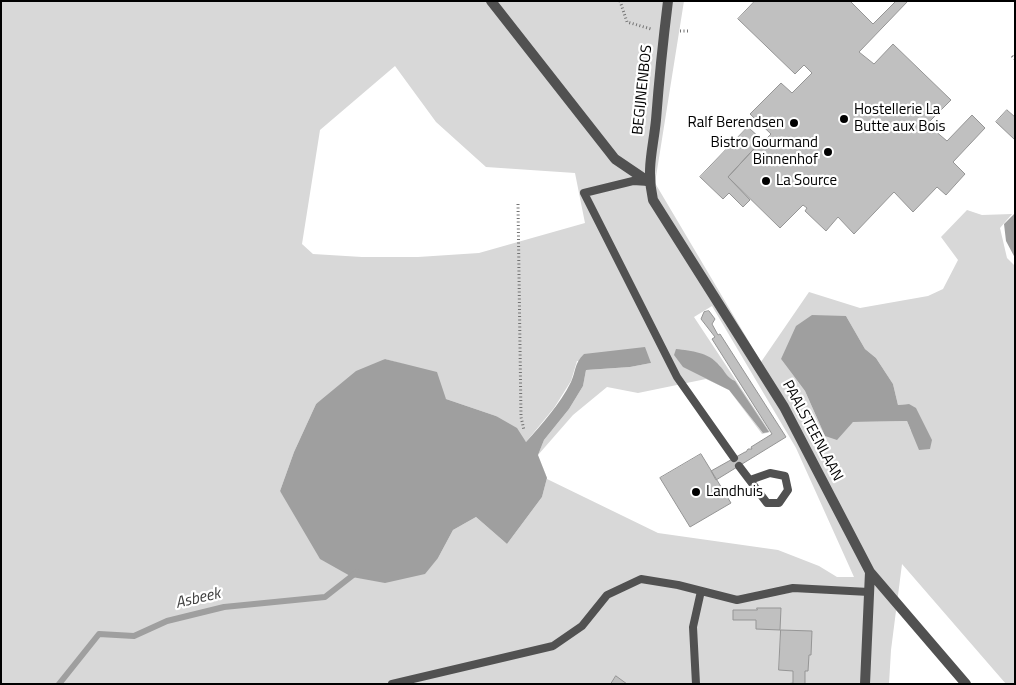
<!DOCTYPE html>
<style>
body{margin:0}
#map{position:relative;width:1016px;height:685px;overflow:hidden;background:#fff;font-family:"Titillium Web",sans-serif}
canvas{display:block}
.frame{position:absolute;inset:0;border:2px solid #000;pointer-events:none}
</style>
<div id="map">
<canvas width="1016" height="685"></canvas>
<div class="frame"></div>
</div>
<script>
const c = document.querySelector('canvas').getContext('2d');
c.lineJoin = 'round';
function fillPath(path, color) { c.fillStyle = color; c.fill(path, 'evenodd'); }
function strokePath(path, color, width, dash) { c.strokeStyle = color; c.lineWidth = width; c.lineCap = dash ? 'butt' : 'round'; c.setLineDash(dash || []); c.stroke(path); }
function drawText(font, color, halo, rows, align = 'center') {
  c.font = font + ' "Titillium Web",sans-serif'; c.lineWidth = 4.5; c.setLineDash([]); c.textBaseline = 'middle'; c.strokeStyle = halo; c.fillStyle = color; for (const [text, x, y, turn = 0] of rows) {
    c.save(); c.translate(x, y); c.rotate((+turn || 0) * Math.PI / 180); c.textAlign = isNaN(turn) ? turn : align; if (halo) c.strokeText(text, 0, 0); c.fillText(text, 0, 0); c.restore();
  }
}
fillPath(new Path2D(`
 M1,1H684L655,183L761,362L809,292L860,308L928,296L943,289L958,260L941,237L967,210L982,215L1012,214L1000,228L1007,258L1015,266V684H1006L902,564L891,650L889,684H1ZM395,66L436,122L486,167L575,173L585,223L479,253L418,257H362L313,254L302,244L320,130ZM712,306L796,448L854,577H837L819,566L778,550L658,533L547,479L538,455L573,415L607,387L638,393L706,379L729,390L762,434L770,432L694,317ZM846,316L865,349L876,358L893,384L898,405L909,404L911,431L907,421L853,422L825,436L805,391L781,359ZM385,359L403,364L446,399L496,416L526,442L554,408L571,381L577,361L651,363L630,367L586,370L583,386L569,409L544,440L538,455L547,478L542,497L507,544L476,517L453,530L438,558L358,577H352L280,491L294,452L316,404ZM718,363L763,433L729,390Z`), '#d8d8d8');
fillPath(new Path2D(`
 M1015,213V258L1006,241L1004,224Z
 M812,315L846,316L865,349L876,358L893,384L898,405L909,404L916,408L932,440L930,449L919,450L907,421L853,422L837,440L825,436L805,391L781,359L796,326Z
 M645,347L651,363L630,367L586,370L583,386L569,409L544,440L538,455L547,478L542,497L507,544L476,517L453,530L438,558L425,574L385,583L352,577L320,559L280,491L294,452L316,404L356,371L385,359L437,372L446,399L496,416L517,428L526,442C542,424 560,404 571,382C576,371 574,364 584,354Z
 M676,349C692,351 708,352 719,365C725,371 727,378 735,381L769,432L763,433L729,390L683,367L674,355Z`), '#9f9f9f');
strokePath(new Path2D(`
 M59,684L99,634L134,636L167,621L224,607L325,597L357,572`), '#9f9f9f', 6);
const building = new Path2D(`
 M755,1H850L873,24L896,1H908L859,52L874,64L893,44L951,100L927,124L947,141L972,115L985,128L953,162L965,174L946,195L937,187L913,212L894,192L854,234L838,217L826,231L805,211L807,208L803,205L780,228L728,177L764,138L765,140L771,134L750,114L781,83L792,93L812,73L804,65L795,74L738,19Z
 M1007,110L1015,117V140L996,122Z
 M748,127L762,140L728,177L750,200L743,207L729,193L723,199L700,177Z
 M709,311L715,319L712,324L718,335L720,334L786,437L716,480L711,471L745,452H746L748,449H752L751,447L772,434L712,339L715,337L701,319L704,312Z
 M701,454L731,503L690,527L660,478Z
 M757,608H781L780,630L756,629V620H733V610H757Z
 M781,630L812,631L811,655H809L808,671H805V684H786L793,683V671L779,670Z
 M616,676L627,684H611Z`);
fillPath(building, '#c0c0c0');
strokePath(building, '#959595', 1);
strokePath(new Path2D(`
 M620,1L627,22L651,29
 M680,31H690
 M1012,56L1015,59
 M643,80L642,74L644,64
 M518,204L521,417L524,430`), '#737373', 3, [1, 2.5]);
strokePath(new Path2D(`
 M649,182L633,181L584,193L677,377L734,458
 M739,466L767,503H779L788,490L785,476L770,473L750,480
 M392,684L553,646L582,626L607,595L641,579L678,585L737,600L793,588L869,592
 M696,684L693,627L701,591`), '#515151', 8);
strokePath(new Path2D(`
 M491,1L615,159L649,182
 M668,1C663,41 659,80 656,120C653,150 646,168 653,200L784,407L870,572L966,684
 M865,684L870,572`), '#515151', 10);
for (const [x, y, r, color] of [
 [844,119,5,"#000"],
 [794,123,5,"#000"],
 [828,152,5,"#000"],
 [766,181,5,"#000"],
 [696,492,5,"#000"]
]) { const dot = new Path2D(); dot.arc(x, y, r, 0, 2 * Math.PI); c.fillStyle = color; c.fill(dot); strokePath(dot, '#fff', 2); }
drawText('15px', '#000', '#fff', [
 ["BEGIJNENBOS",643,90,-84],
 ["PAALSTEENLAAN",812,431,62]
]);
drawText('15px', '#000', '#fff', [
 ["Hostellerie La",854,110],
 ["Butte aux Bois",854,127],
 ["Ralf Berendsen",784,123,"right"],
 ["Bistro Gourmand",818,143,"right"],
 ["Binnenhof",818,160,"right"],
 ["La Source",776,181],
 ["Landhuis",706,492]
], 'left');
drawText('italic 16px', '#404040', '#fff', [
 ["Asbeek",198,599,-13]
]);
</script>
